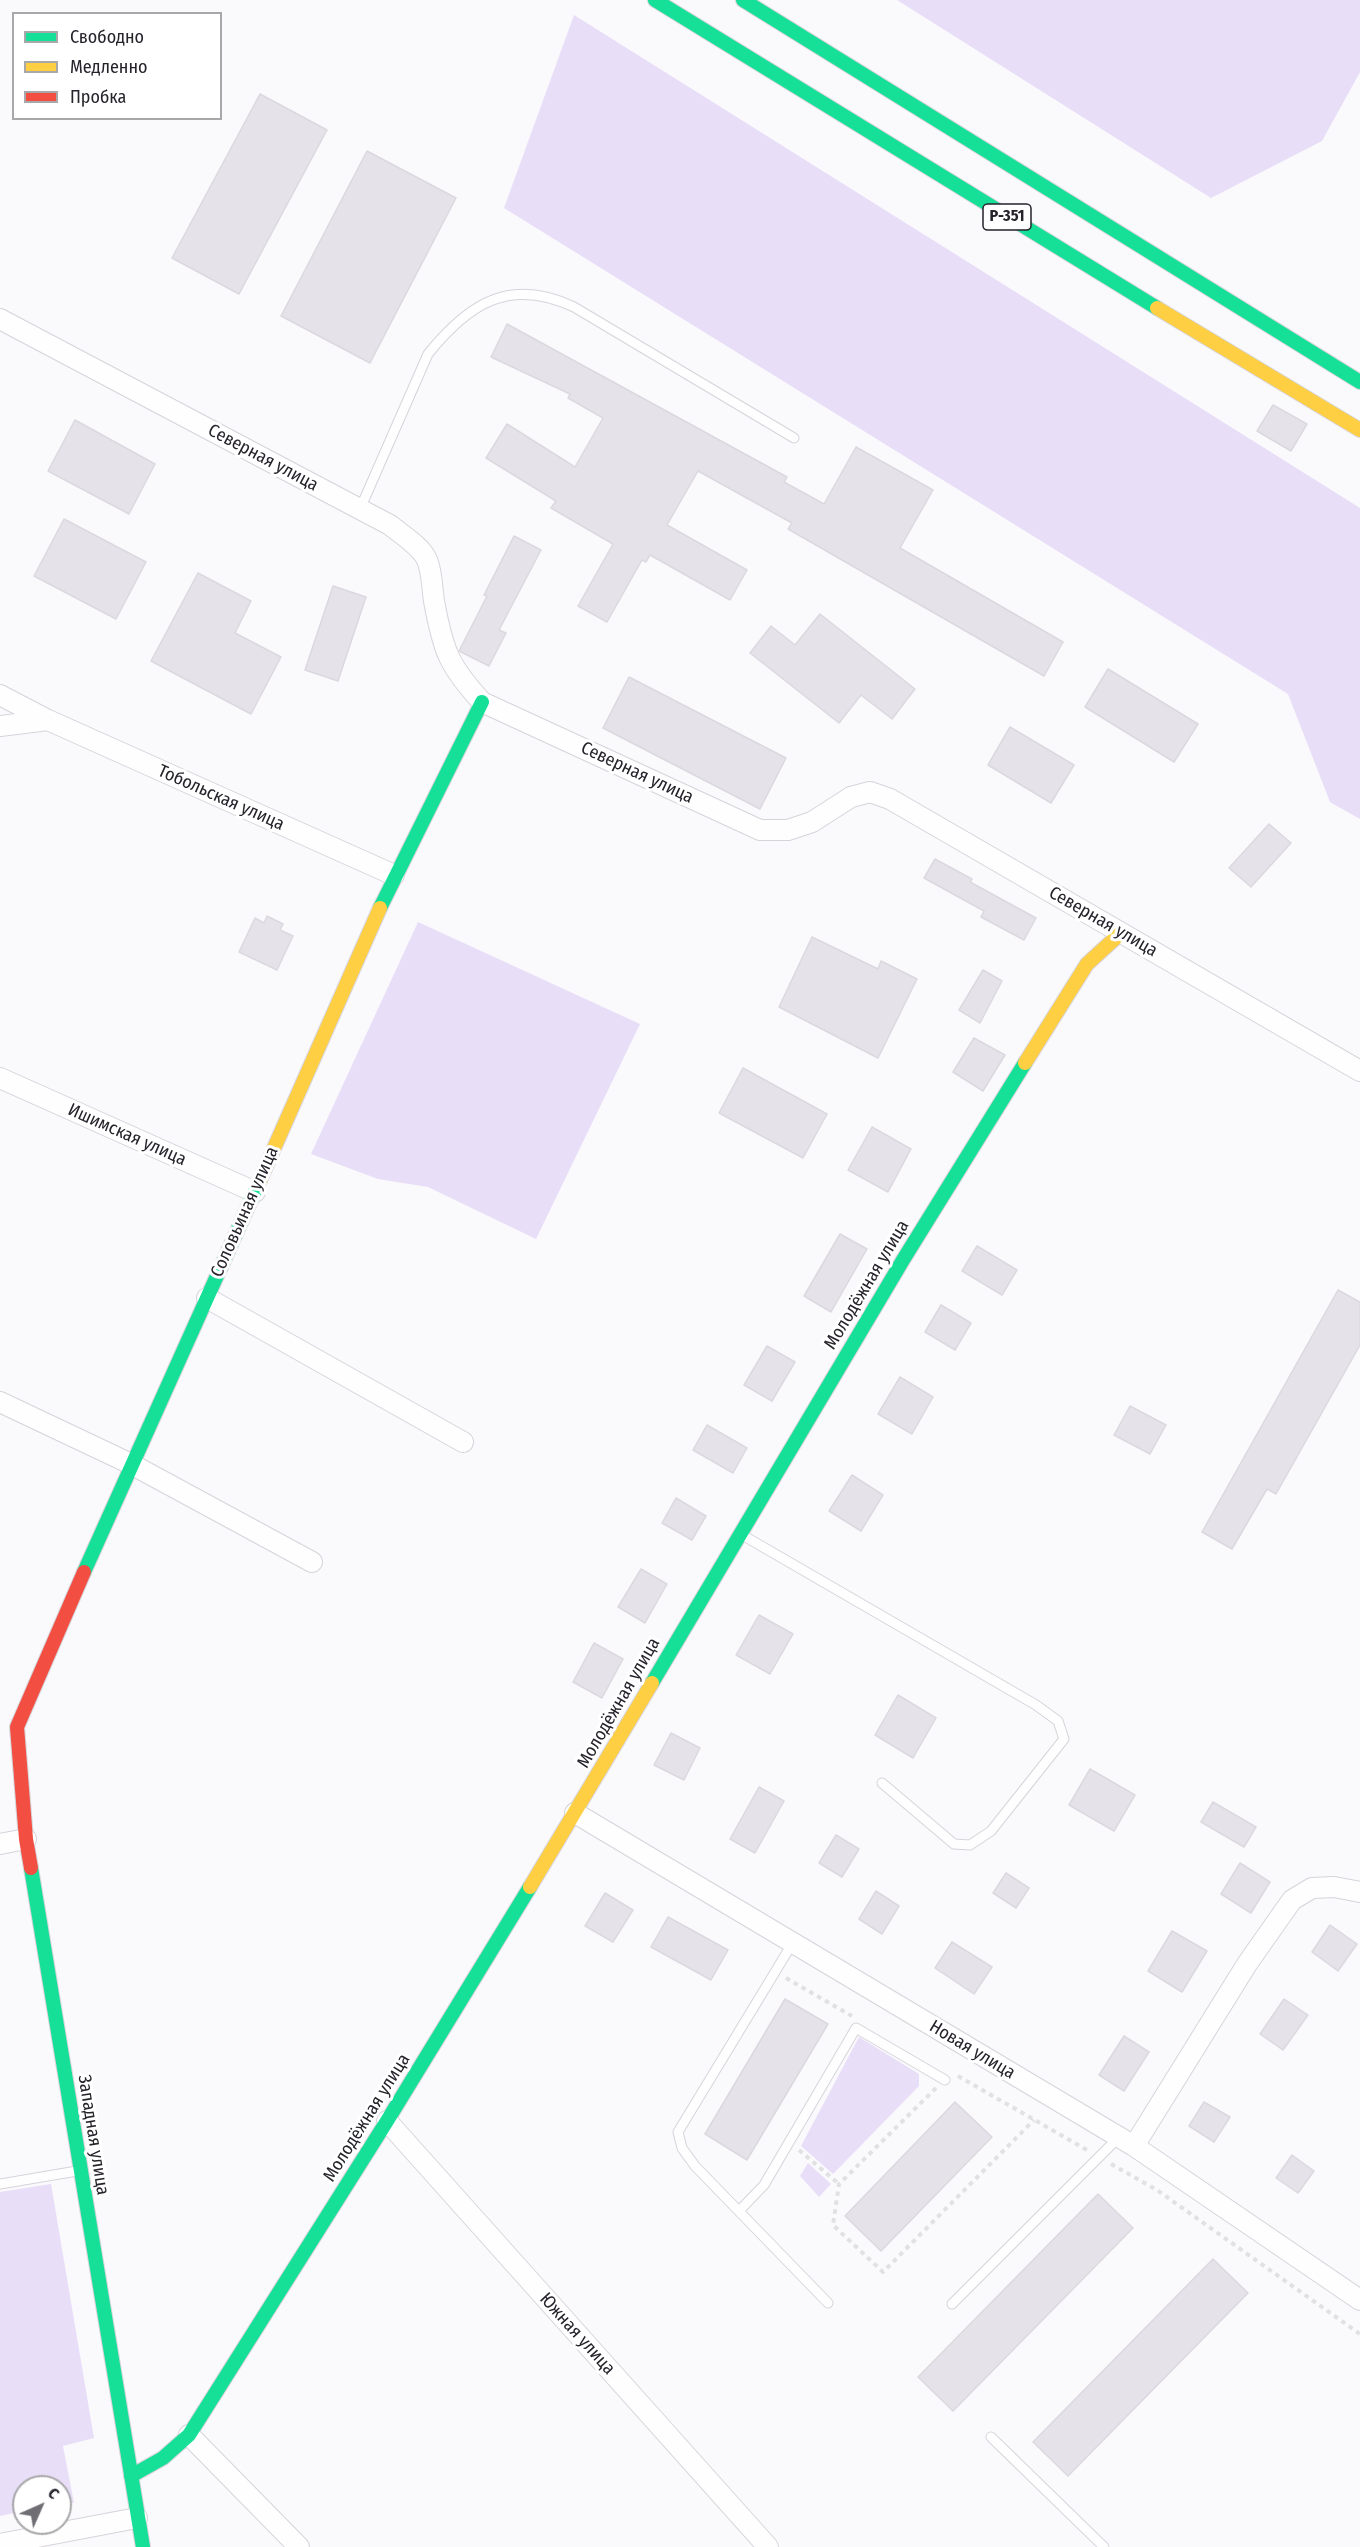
<!DOCTYPE html>
<meta charset="utf-8">
<style>
body{margin:0}
#map{position:relative;width:1360px;height:2547px;overflow:hidden;background:#faf9fc;font-family:"Fira Sans Condensed",sans-serif}
canvas{display:block}
.legend{position:absolute;left:12px;top:12px;width:210px;height:108px;box-sizing:border-box;background:#fff;border:2px solid #a8a7aa;margin:0;padding:8px 10px;list-style:none;font-size:18px;color:#26232b}
.legend li{display:flex;align-items:center;gap:12px;height:30px}
.legend b{width:30px;border:2px solid #a8a7aa}
.north{position:absolute;left:12px;top:2475px;width:60px;height:60px;box-sizing:border-box;background:#fff;border:2px solid #a8a7aa;border-radius:50%;rotate:45deg;font-size:16px;font-weight:700;line-height:24px;text-align:center;color:#26232b}
.north::after{content:'';display:block;margin:auto;width:21px;height:27px;background:#706e74;clip-path:polygon(50% 0,100% 100%,50% 72%,0 100%)}
</style>
<div id="map">
<canvas width="1360" height="2547"></canvas>
<ul class="legend">
<li><b style="height:8px;background:#16e098"></b>Свободно</li>
<li><b style="height:8px;background:#ffcf43"></b>Медленно</li>
<li><b style="height:8px;background:#f24e42"></b>Пробка</li>
</ul>
<div class="north">С</div>
</div>
<script>
const c = document.querySelector('canvas').getContext('2d');
c.lineJoin = 'round';
function fillPath(path, color) { c.fillStyle = color; c.fill(path, 'evenodd'); }
function strokePath(path, color, width, dash) { c.strokeStyle = color; c.lineWidth = width; c.lineCap = dash ? 'butt' : 'round'; c.setLineDash(dash || []); c.stroke(path); }
function drawText(font, color, halo, rows, align = 'center') {
  c.font = font + ' "Fira Sans Condensed",sans-serif'; c.lineWidth = 6; c.setLineDash([]); c.textBaseline = 'middle'; c.strokeStyle = halo; c.fillStyle = color; for (const [text, x, y, turn = 0] of rows) {
    c.save(); c.translate(x, y); c.rotate((+turn || 0) * Math.PI / 180); c.textAlign = isNaN(turn) ? turn : align; if (halo) c.strokeText(text, 0, 0); c.fillText(text, 0, 0); c.restore();
  }
}
fillPath(new Path2D(`
 M897,0H1360V72L1322,141L1211,198Z
 M574,15L1360,508V819L1330,802L1288,694L504,208Z
 M418,922L640,1024L536,1239L428,1187L378,1179L311,1154Z
 M859,2037L919,2074V2086L833,2174L801,2146Z
 M808,2163L831,2184L819,2197L800,2176Z
 M51,2184L94,2438L63,2446L74,2503L60,2505V2487H24V2511L0,2516V2192Z`), '#e8def8');
const building = new Path2D(`
 M260,94L327,130L239,294L172,258Z
 M367,151L456,198L370,363L281,316Z
 M507,324L787,477L784,482L824,504L856,447L933,490L900,548L1063,642L1044,676L788,529L792,523L698,471L667,525L747,570L730,600L650,555L646,562L642,560L607,622L578,606L613,544L551,508L556,501L486,458L507,424L575,467L603,418L568,398L570,394L491,357Z
 M1273,405L1307,424L1291,451L1257,431Z
 M75,420L155,464L129,514L48,471Z
 M64,519L146,562L116,619L34,576Z
 M514,536L541,550L499,630L506,633L489,666L459,651L487,596L484,595Z
 M198,573L251,601L235,633L281,657L251,714L151,661Z
 M333,586L366,597L338,681L305,670Z
 M820,614L915,689L892,719L861,695L839,723L750,653L771,626L795,645Z
 M1108,669L1198,724L1174,762L1085,707Z
 M629,677L786,758L760,809L603,728Z
 M1010,727L1074,765L1051,803L988,765Z
 M1269,824L1291,843L1251,887L1229,868Z
 M935,859L972,879L970,882L1036,918L1024,940L981,917L984,911L924,878Z
 M267,916L283,924L280,930L293,936L277,970L239,952L255,918L264,923Z
 M812,937L878,969L881,961L917,979L878,1058L779,1007Z
 M983,970L1002,981L980,1023L959,1010Z
 M974,1038L1005,1055L983,1091L953,1072Z
 M743,1068L827,1114L803,1158L719,1113Z
 M872,1127L911,1149L888,1192L848,1170Z
 M840,1234L867,1249L831,1312L804,1296Z
 M977,1246L1017,1270L1002,1295L962,1271Z
 M1338,1290L1360,1302V1345L1276,1494L1267,1489L1232,1549L1202,1532Z
 M941,1305L971,1323L955,1350L925,1332Z
 M767,1346L795,1362L772,1401L744,1385Z
 M900,1377L933,1397L912,1434L878,1414Z
 M1130,1406L1166,1425L1150,1454L1114,1435Z
 M707,1425L747,1448L733,1473L693,1450Z
 M852,1475L883,1495L861,1531L829,1511Z
 M676,1498L706,1516L692,1540L662,1523Z
 M641,1569L667,1584L645,1623L618,1607Z
 M759,1615L793,1634L770,1674L736,1655Z
 M594,1643L623,1659L602,1698L573,1682Z
 M898,1695L936,1718L913,1758L875,1735Z
 M671,1733L700,1748L684,1780L654,1765Z
 M1090,1769L1135,1795L1114,1831L1069,1805Z
 M759,1787L784,1801L755,1853L730,1839Z
 M1213,1802L1256,1827L1244,1847L1201,1822Z
 M836,1835L859,1849L842,1877L819,1863Z
 M1240,1863L1270,1882L1251,1913L1221,1894Z
 M1006,1873L1029,1888L1016,1908L993,1893Z
 M876,1891L899,1906L882,1934L859,1919Z
 M605,1893L633,1910L613,1942L585,1926Z
 M668,1917L728,1950L711,1980L651,1947Z
 M1330,1925L1357,1944L1338,1971L1312,1952Z
 M1172,1931L1207,1951L1182,1992L1148,1971Z
 M952,1942L992,1967L974,1994L935,1968Z
 M785,1999L828,2024L747,2160L705,2134Z
 M1284,1999L1308,2015L1283,2050L1260,2034Z
 M1124,2036L1149,2052L1124,2091L1099,2075Z
 M955,2102L992,2137L881,2251L845,2216Z
 M1204,2102L1230,2117L1214,2142L1189,2126Z
 M1292,2155L1314,2171L1298,2193L1276,2178Z
 M1098,2194L1133,2228L953,2411L918,2377Z
 M1213,2259L1248,2293L1068,2476L1033,2442Z`);
fillPath(building, '#e5e2e9');
strokePath(building, '#dbd9df', 1.5);
const lane = new Path2D(`
 M360,509L428,354C469,303 510,277 574,307L794,438
 M744,1536L1036,1705L1058,1721L1064,1739L991,1831L970,1845L954,1844L882,1783
 M792,1944L678,2132L682,2148L695,2166L828,2303
 M0,2184L77,2171
 M739,2211L764,2185L856,2028L945,2080
 M952,2304L1119,2137
 M991,2437L1104,2547`);
const street = new Path2D(`
 M0,319L390,525C402,535 421,546 427,560C432,571 432,588 434,601C443,650 448,665 482,702L760,830H788L812,822L851,797L870,792L890,799L1360,1071
 M0,695L48,720L394,875
 M0,726L48,720
 M0,1078L255,1192
 M207,1298L463,1442
 M0,1402L131,1464L312,1562
 M575,1813L1134,2146L1360,2300
 M0,1844L26,1839
 M387,2121L768,2547
 M1134,2146L1247,1964L1292,1900L1312,1888L1334,1887L1360,1892
 M189,2435L299,2547
 M0,2544L137,2518`);
const fast = new Path2D(`
 M655,0L1157,308
 M743,0L1360,382
 M380,908L482,702
 M84,1572L260,1180
 M652,1683L903,1260L1025,1063
 M31,1868L143,2547
 M131,2476L163,2458L189,2435L387,2121L530,1887`);
const slow = new Path2D(`
 M1157,308L1360,430
 M1025,1063L1087,964L1121,933
 M260,1180L380,908
 M530,1887L652,1683`);
const jam = new Path2D(`
 M31,1868L26,1839L17,1727L84,1572`);
strokePath(lane, '#d6d4da', 11);
strokePath(street, '#d6d4da', 22);
strokePath(fast, '#d6d4da', 16);
strokePath(slow, '#d6d4da', 16);
strokePath(jam, '#d6d4da', 16);
strokePath(new Path2D(`
 M786,1978L852,2016
 M958,2076L1087,2150
 M936,2088L839,2184L833,2225L883,2272L1034,2120
 M799,2150L839,2184
 M1111,2164L1157,2190L1360,2334`), '#e1e0e2', 4, [4.5, 4.5]);
strokePath(lane, '#fefeff', 9);
strokePath(street, '#fefeff', 20);
strokePath(fast, '#16e098', 14);
strokePath(slow, '#ffcf43', 14);
strokePath(jam, '#f24e42', 14);
for (const [x, y, w] of [
 [1007,217,48]
]) { const box = new Path2D(); box.roundRect(x - w / 2, y - 13, w, 26, 4.5); c.fillStyle = '#fff'; c.fill(box); strokePath(box, '#26232b', 1.5); }
drawText('bold 16px', '#26232b', null, [
 ["Р-351",1007,217]
]);
drawText('18px', '#26232b', '#fff', [
 ["Северная улица",263,458,28],
 ["Северная улица",637,773,25],
 ["Тобольская улица",221,798,24],
 ["Северная улица",1103,922,30],
 ["Ишимская улица",127,1135,24],
 ["Соловьиная улица",245,1212,-66],
 ["Молодёжная улица",867,1285,-59],
 ["Молодёжная улица",619,1703,-60],
 ["Новая улица",972,2050,31],
 ["Молодёжная улица",367,2118,-58],
 ["Западная улица",93,2135,81],
 ["Южная улица",577,2334,48]
]);
</script>
